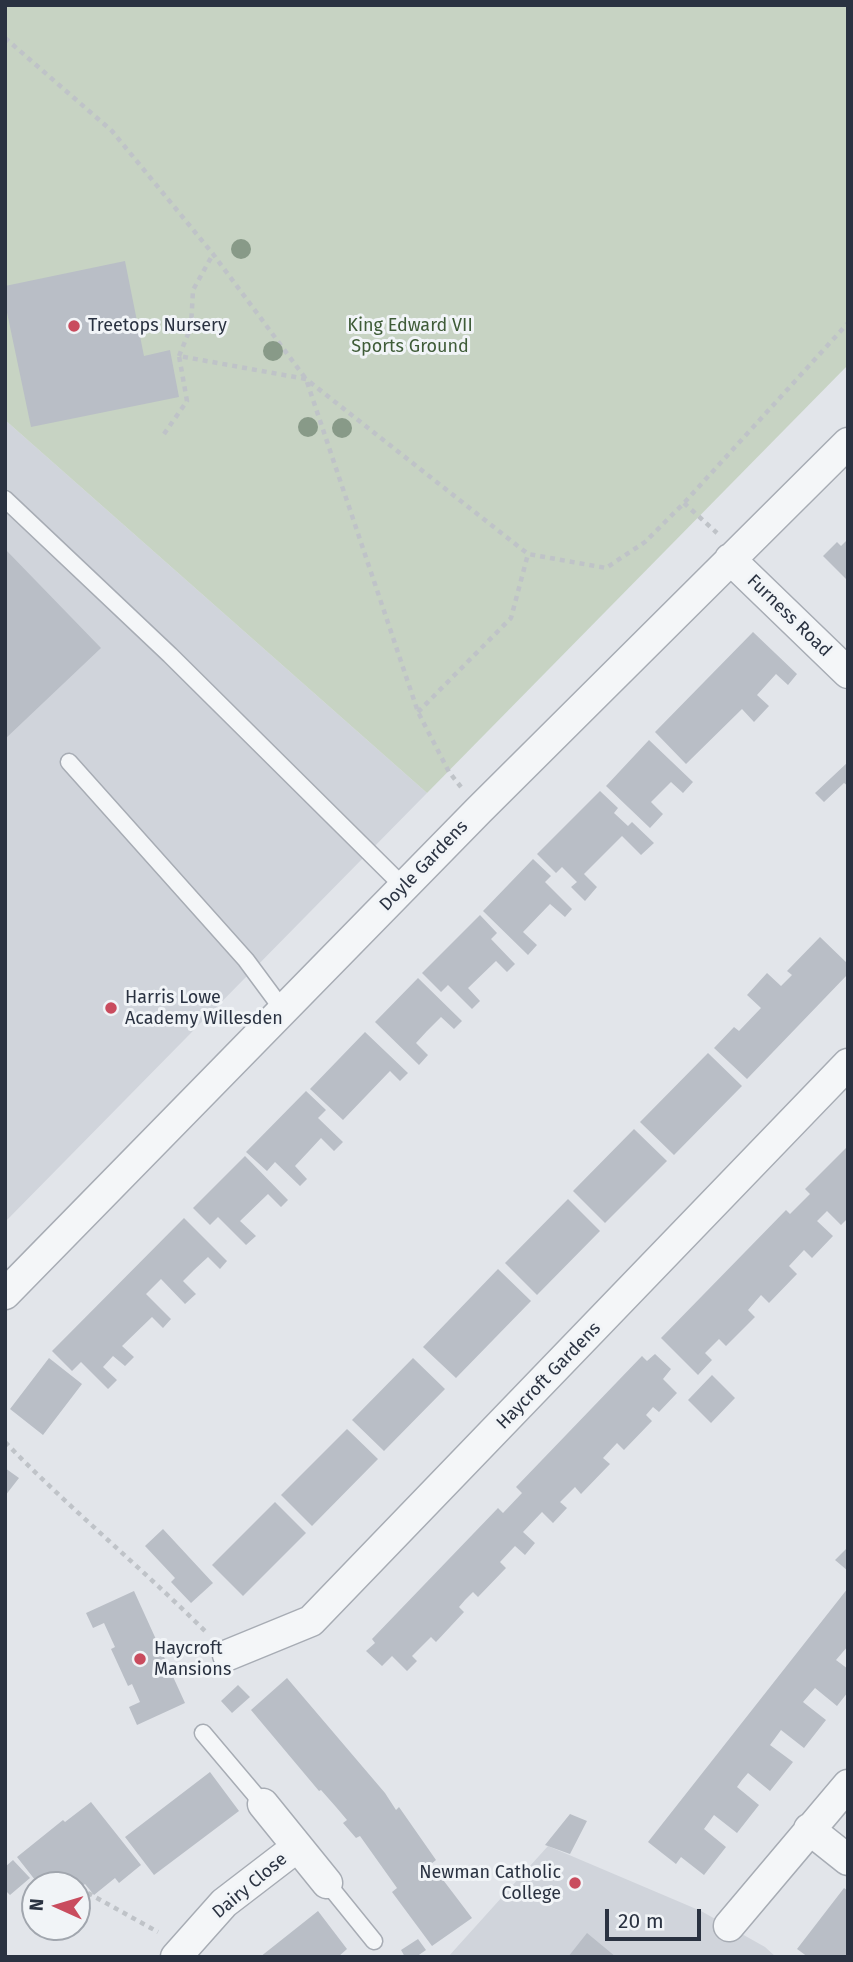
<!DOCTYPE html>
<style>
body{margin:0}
#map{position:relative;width:853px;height:1962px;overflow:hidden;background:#e2e5ea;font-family:"Fira Sans",sans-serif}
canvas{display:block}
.frame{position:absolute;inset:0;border:7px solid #2a3241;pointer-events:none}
.north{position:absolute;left:21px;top:1871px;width:70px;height:70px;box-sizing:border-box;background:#f1f4f7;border:2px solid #a1a6ae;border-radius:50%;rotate:274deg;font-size:19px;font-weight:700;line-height:28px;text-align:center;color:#2a3241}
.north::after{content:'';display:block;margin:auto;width:24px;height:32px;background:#c94c5e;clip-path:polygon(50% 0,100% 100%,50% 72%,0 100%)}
.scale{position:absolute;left:605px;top:1909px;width:96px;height:32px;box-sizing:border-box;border:4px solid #2a3241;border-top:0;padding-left:9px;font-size:21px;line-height:24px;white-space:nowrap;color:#2a3241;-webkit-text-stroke:5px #f1f4f7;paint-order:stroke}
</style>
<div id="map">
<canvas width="853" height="1962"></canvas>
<div class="frame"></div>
<div class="north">N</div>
<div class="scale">20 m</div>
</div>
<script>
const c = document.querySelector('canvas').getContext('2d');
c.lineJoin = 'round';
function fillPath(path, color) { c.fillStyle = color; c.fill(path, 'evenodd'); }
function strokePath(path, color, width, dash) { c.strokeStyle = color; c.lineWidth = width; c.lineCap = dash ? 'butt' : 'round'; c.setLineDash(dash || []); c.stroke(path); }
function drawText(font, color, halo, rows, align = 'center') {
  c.font = font + ' "Fira Sans",sans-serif'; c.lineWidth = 6; c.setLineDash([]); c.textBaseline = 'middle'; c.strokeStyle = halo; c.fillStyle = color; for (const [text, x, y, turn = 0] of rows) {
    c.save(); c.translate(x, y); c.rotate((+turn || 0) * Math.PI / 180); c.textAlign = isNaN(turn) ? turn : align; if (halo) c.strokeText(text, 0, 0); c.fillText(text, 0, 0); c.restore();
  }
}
fillPath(new Path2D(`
 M5,420L427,793L5,1222Z
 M548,1846L701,1911L765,1947L776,1957H448Z`), '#d0d4db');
fillPath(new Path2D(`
 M5,5H848V365L427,793L5,420Z`), '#c7d3c3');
fillPath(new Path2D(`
 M125,261L144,356L170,350L179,397L31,427L5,303V286Z
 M848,539V581L823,556L837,542L841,546Z
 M5,549L101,648L5,739Z
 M753,632L797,674L788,685L776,674L757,695L769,706L754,722L742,709L686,764L655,732Z
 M649,740L693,782L683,793L671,782L651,802L663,814L650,828L606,786Z
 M848,762V786L844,783L824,802L815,793Z
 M600,791L618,808L614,813L628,826L632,822L654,843L641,855L622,836L584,874L597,887L585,901L571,887L577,882L562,867L556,873L537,854Z
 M533,859L551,876L545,882L572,909L565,917L550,904L523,932L537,945L528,955L483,911Z
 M480,915L497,933L491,939L515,964L507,972L496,961L468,988L480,1001L472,1009L448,985L441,992L422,973Z
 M820,937L848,964V974L747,1079L714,1048L734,1027L739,1031L761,1008L747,995L767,973L781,986L792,975L787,971Z
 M418,978L462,1021L454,1029L441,1017L427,1031L416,1043L428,1055L419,1065L375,1022Z
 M365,1032L408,1073L400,1081L390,1071L343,1120L310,1089Z
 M708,1053L742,1086L674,1155L640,1122Z
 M306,1091L326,1110L318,1118L343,1142L334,1151L321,1138L309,1151L295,1166L307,1179L300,1186L275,1162L267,1171L246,1152Z
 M634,1129L667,1161L605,1223L573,1191Z
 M848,1146V1218L841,1225L827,1211L817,1221L833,1236L812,1258L804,1250L789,1266L797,1274L769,1303L761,1295L748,1310L755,1317L726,1346L719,1339L705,1353L712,1360L698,1375L661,1338L786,1210L790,1214L810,1194L805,1189Z
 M245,1156L288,1200L281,1207L268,1194L240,1221L256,1236L246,1245L218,1217L210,1225L193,1208Z
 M568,1199L600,1231L537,1295L505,1263Z
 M184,1218L227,1261L220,1269L208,1257L194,1270L183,1281L196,1294L185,1304L161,1279L146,1294L171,1319L163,1328L152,1317L122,1346L134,1357L125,1366L113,1356L103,1367L117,1380L108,1389L81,1362L72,1371L52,1351Z
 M498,1269L531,1301L456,1378L423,1347Z
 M655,1354L671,1369L663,1379L677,1393L659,1412L653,1407L646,1415L652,1421L624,1450L617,1443L603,1458L610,1464L581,1494L575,1487L560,1502L567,1508L553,1523L542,1512L523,1532L535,1543L525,1555L515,1546L500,1562L506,1568L478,1597L473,1592L465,1600L459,1607L464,1612L436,1642L431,1637L412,1656L417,1661L407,1671L392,1656L382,1666L366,1651L375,1643L372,1639L498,1508L503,1513L522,1493L516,1487L642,1356L647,1361Z
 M49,1358L82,1384L43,1435L10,1409Z
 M413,1358L445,1389L384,1451L352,1420Z
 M712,1375L735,1398L711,1423L688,1400Z
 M347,1429L378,1459L312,1526L281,1495Z
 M5,1468L19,1478L5,1496Z
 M275,1502L306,1533L243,1596L212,1565Z
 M163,1529L213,1583L191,1603L171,1582L175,1578L145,1546Z
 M848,1547V1571L835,1560Z
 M848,1588V1646L836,1660L848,1669V1692L837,1706L815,1688L803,1702L826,1720L804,1748L781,1730L770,1745L793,1762L770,1791L748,1773L742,1780L737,1787L759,1805L737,1833L714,1815L704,1829L726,1847L704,1875L681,1857L676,1864L648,1842Z
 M134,1591L185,1703L137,1725L129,1707L140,1702L132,1684L128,1686L111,1649L115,1647L104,1623L93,1628L86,1613Z
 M287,1678L385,1793L396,1810L399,1807L436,1860L431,1864L472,1918L432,1946L392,1892L397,1888L360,1836L356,1838L343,1823L347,1820L336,1807L321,1790L319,1791L251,1710Z
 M238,1685L250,1697L232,1713L221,1701Z
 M210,1772L239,1811L154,1875L125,1837Z
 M91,1802L141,1865L119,1883L115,1878L94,1895L85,1884L77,1890V1885H39L17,1857L63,1820L65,1822Z
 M570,1814L587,1821L570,1854L545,1845Z
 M13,1860L30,1878L10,1895L5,1890V1867Z
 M844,1888L848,1891V1957H808L797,1949Z
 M318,1911L347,1949L338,1957H260Z
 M587,1933L616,1957H568Z
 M418,1939L426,1950L416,1957H405L401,1950Z`), '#b9bec6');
const lane = new Path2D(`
 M5,499L170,655L404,887
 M69,762L246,960L283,1010
 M203,1733L263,1804
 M327,1883L374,1941`);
const street = new Path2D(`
 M730,559L848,673
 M5,1294L479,810L848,443
 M228,1655L311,1621L848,1064
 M263,1804L327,1883
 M809,1829L848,1860
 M729,1926L848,1785
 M176,1957L224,1903L297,1847`);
strokePath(lane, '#a7acb4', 19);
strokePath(street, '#a7acb4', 33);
strokePath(new Path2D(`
 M5,38L112,131L213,254L306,379L418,712L449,772L461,787
 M179,356L191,327L193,290L213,254
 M164,434L187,401L179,356L306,379L528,554L606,568L645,542L684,503L848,323
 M684,503L717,533
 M418,712L511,618L528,554
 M5,1442C70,1509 142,1568 208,1634
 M79,1888L158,1932`), '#bfc3c8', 4.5, [5, 5]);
strokePath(lane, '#f4f6f8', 16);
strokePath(street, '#f4f6f8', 30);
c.fillStyle = '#889a88';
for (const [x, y] of [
 [241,249],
 [273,351],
 [308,427],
 [342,428]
]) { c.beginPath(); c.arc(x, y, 10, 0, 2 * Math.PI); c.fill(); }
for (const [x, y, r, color] of [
 [74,326,7,"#c94c5e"],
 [111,1008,7,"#c94c5e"],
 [140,1659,7,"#c94c5e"],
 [575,1883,7,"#c94c5e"]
]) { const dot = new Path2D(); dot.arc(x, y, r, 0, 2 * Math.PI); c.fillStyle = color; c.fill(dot); strokePath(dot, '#f1f4f7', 2.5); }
drawText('18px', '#2a3241', '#f1f4f7', [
 ["Treetops Nursery",88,326],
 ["Harris Lowe",125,998],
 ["Academy Willesden",125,1019],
 ["Haycroft",154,1649],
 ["Mansions",154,1670],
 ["Newman Catholic",561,1873,"right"],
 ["College",561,1894,"right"]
], 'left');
drawText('18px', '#3f5c38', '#f1f4f7', [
 ["King Edward VII",410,326],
 ["Sports Ground",410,347]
]);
drawText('18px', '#2a3241', '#f1f4f7', [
 ["Furness Road",789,616,44],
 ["Doyle Gardens",424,866,-46],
 ["Haycroft Gardens",549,1376,-46],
 ["Dairy Close",250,1886,-40]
]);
</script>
